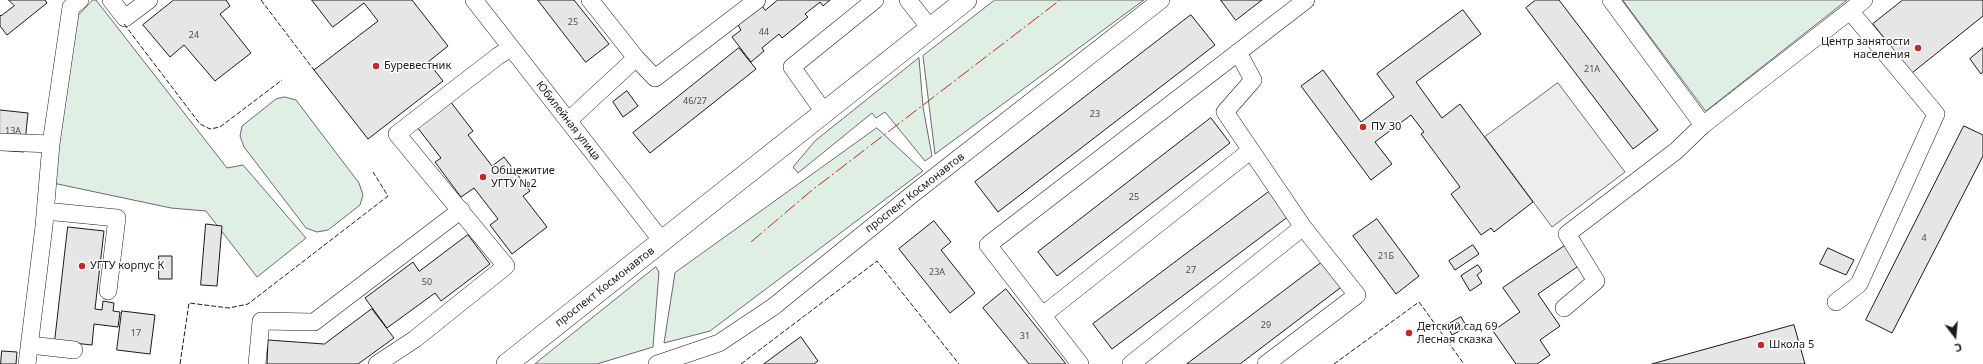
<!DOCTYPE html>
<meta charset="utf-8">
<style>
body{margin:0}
#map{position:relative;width:1983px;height:364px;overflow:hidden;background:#fff;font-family:"Noto Sans",sans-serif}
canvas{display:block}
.north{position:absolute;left:1935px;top:316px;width:40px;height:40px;-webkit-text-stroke:3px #fff;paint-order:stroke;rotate:164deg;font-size:11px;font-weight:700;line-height:16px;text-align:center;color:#1a1a1a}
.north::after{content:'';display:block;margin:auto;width:14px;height:18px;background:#1a1a1a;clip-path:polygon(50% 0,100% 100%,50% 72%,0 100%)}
</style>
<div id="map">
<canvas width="1983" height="364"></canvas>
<div class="north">С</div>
</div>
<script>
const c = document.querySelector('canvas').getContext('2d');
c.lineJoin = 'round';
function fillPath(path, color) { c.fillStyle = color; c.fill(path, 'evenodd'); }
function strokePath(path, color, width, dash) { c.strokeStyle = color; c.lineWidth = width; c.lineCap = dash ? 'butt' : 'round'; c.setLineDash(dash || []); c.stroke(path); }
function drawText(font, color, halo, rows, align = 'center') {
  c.font = font + ' "Noto Sans",sans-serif'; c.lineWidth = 3; c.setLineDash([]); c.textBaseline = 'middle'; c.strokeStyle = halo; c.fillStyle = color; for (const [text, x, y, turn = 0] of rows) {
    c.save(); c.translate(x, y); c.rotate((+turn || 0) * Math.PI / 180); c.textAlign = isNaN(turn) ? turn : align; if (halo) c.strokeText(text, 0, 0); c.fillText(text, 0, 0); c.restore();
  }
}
const green = new Path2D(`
 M93,0H96L227,168L243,165L306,238L257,277L206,211L171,208L48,182L76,18Z
 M995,0H1144L935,154L923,56Z
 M1623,0H1847L1706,111Z
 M919,58L923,107L932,156L925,161L885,112L876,118L872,113L798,173L793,167L815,141Z
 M285,97L296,100L359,183L363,195L360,205L328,230L317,232L306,228L244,147L240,136L242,126L276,99Z
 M877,128L923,171L710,331L664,343L675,273Z
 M656,267L659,272L653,347L597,364H535Z`);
fillPath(green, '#e0efe3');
strokePath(green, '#6a6a6a', 1);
const parking = new Path2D(`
 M1558,83L1625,172L1552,227L1485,137Z`);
fillPath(parking, '#ededed');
strokePath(parking, '#6a6a6a', 1);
const building = new Path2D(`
 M9,0H45L47,3L7,35L0,26V15L1,16L14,6Z
 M174,0H226L230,6L220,14L251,53L215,81L184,45L170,57L143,25Z
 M312,0H412L448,46L428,62L443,81L368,139L314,70L378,21L364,3L333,27Z
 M538,0H574L609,44L586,62Z
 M778,0H830L823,6L820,2L805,14L808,17L782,38L779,34L762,48L764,51L751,62L732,37L741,30L738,25L762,6L765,10Z
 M1221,0H1262L1236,20Z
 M1536,0H1559L1658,130L1633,149L1526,8Z
 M1903,0H1983V16L1912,73L1873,24Z
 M1463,10L1481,34L1416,82L1442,118L1460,104L1533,202L1494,232L1491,228L1481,235L1451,194L1460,187L1421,134L1424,132L1411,115L1375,142L1392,164L1371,180L1301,86L1323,70L1361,122L1394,97L1377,74Z
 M1191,15L1215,45L998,212L975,182Z
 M739,48L756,69L650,153L633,133Z
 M1983,48V72L1981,74L1970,59Z
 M627,91L638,106L623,117L613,102Z
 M450,101L473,131L468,135L492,166L504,157L530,191L523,196L547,227L512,254L490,225L498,219L474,188L461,197L435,162L441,158L417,127Z
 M0,110L28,113L24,152L0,150Z
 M1211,118L1230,143L1057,276L1038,252Z
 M1964,126L1983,135V156L1892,333L1866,320Z
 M1270,191L1289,216L1112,349L1093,324Z
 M1377,219L1419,276L1396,294L1353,236Z
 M934,221L951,242L941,250L975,293L950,313L899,249Z
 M206,224L222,226L217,286L201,285Z
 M68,227L104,231L95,309L102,310L103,301L114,303L113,311L120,312L118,327L94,324L92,345L55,341Z
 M468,235L490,264L441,301L435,293L387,328L365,298L413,262L419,271Z
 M1473,245L1479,254L1455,270L1449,261Z
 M1566,245L1580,265L1538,294L1560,326L1540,340L1550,355L1537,364H1516L1493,331L1520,312L1503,288Z
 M1828,248L1854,260L1846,275L1820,264Z
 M159,256H172V279H159Z
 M1325,260L1344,285L1240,364H1187Z
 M1478,265L1482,271L1477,275L1482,283L1470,291L1461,276Z
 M1006,289L1066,364H1029L983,308Z
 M372,309L394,338L358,364H267L268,340L324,344Z
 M122,311L155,315L150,354L117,350Z
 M1461,317L1467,327L1452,335L1447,325Z
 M1794,325L1805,364H1652Z
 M801,337L818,361L814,364H764Z
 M2,351L17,352L16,364H1Z`);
fillPath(building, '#e6e6e6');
strokePath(building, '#1a1a1a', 1);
const minor = new Path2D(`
 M111,0L125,18L149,0
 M474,0L662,241
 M590,0L636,58L655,78L757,0
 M908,0L930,28
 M1611,0L1703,125L1864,0
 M1238,52L1253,80L1225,112L1303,227L1357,295L1266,364
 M824,112L792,67L875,0
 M568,121L636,58
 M0,142L51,144
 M45,211L117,218L108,291
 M1836,302L1859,284L1936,114L1850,11
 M1564,308L1596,281L1567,234L1676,151L1703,125
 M1043,315L1250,151
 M30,345L74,350
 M27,364L44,226L51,144L71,7L80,0
 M257,364L261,321L314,322L461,210
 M377,364L415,339L506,266L397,134L498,56L511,48
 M657,364L719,343L773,307L914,193L1161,0
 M1080,364L988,245L1306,0
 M1131,364L1303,227`);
const major = new Path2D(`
 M507,364L966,0`);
strokePath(minor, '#1a1a1a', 18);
strokePath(major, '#1a1a1a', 22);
strokePath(minor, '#fff', 17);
strokePath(major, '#fff', 21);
strokePath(new Path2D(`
 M261,0L314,70
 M124,24L200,124L210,129L220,127L282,80
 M180,364L189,303L229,308L248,304L388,196L373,172
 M741,364L877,261L959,364
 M1334,364L1419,302L1464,364`), '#1a1a1a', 1, [5, 2]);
strokePath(new Path2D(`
 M751,242L811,191L1060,0`), '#c62828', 1, [14, 3, 2, 3]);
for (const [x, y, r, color] of [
 [1918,48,4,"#c62828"],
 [376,66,4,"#c62828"],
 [1363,127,4,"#c62828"],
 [483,177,4,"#c62828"],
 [82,266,4,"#c62828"],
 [1409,333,4,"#c62828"],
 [1761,345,4,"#c62828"]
]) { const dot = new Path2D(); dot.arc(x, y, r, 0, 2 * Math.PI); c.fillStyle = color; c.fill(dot); strokePath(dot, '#fff', 1.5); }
drawText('9px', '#4d4d4d', null, [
 ["25",573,22],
 ["44",764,32],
 ["24",194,35],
 ["21А",1592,69],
 ["46/27",695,101],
 ["23",1095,114],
 ["13А",13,131],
 ["25",1134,197],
 ["4",1924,238],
 ["21Б",1386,256],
 ["27",1191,270],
 ["23А",937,272],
 ["50",427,282],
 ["29",1266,325],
 ["17",136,333],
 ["31",1025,336]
]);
drawText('11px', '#1a1a1a', '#fff', [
 ["Центр занятости",1910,42,"right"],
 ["населения",1910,55,"right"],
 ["Буревестник",384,66],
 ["ПУ 30",1371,127],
 ["Общежитие",491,171],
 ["УГТУ №2",491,184],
 ["УГТУ корпус К",90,266],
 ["Детский сад 69",1417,327],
 ["Лесная сказка",1417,340],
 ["Школа 5",1769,345]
], 'left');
drawText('11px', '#1a1a1a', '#fff', [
 ["Юбилейная улица",568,121,52],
 ["проспект Космонавтов",915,193,-38],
 ["проспект Космонавтов",605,287,-38]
]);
</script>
